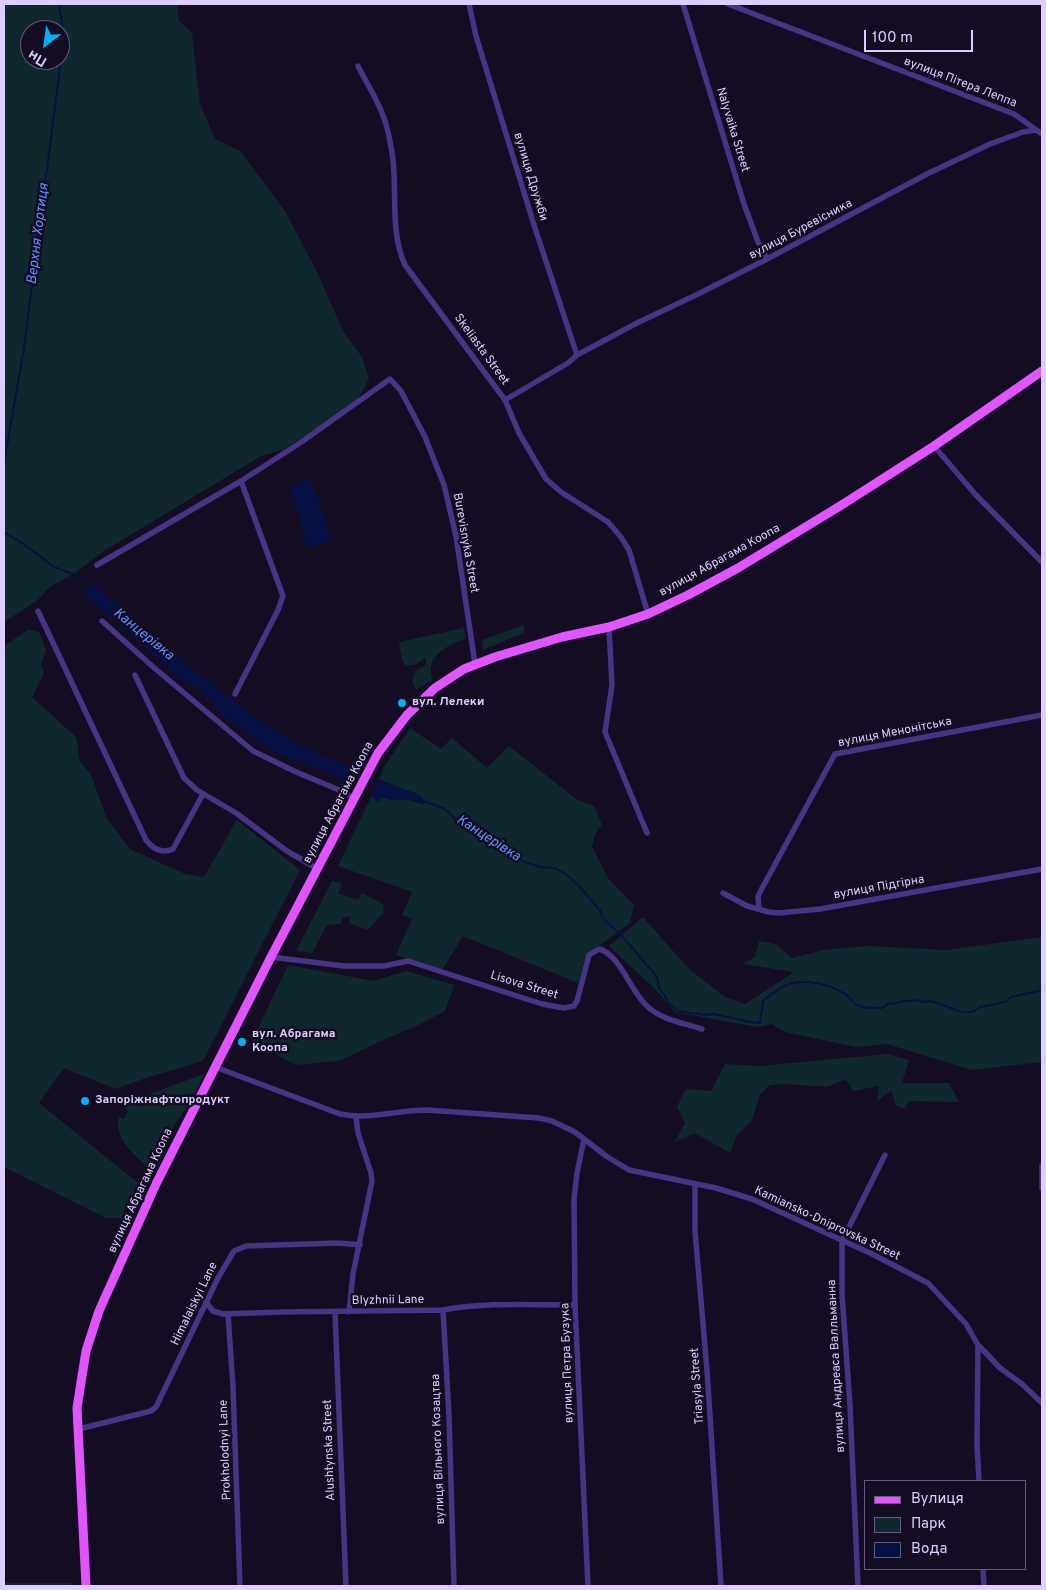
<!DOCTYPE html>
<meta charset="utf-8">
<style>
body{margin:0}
#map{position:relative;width:1046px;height:1590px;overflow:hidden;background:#140c23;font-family:Overpass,sans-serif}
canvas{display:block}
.frame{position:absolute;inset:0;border:5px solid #ddceff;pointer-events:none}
.legend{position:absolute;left:864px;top:1480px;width:162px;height:90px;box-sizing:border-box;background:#140c23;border:1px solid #645a7b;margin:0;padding:6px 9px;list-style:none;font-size:15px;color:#ddceff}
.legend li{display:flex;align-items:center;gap:10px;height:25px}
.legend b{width:25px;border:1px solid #645a7b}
.north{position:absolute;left:20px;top:20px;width:50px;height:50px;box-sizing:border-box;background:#140c23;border:1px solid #645a7b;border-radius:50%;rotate:210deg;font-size:14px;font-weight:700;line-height:20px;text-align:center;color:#ddceff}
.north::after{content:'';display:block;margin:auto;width:18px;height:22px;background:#00b0f9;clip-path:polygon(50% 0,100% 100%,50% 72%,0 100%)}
.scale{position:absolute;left:864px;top:30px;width:109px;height:22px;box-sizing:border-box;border:2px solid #ddceff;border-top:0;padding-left:6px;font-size:15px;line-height:18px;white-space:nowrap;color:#ddceff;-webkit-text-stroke:4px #140c23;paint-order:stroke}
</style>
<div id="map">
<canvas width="1046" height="1590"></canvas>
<div class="frame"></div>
<ul class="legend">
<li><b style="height:6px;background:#e055ff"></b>Вулиця</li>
<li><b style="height:14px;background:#0f282d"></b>Парк</li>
<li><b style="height:14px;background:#061042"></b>Вода</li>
</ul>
<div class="north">Пн</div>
<div class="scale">100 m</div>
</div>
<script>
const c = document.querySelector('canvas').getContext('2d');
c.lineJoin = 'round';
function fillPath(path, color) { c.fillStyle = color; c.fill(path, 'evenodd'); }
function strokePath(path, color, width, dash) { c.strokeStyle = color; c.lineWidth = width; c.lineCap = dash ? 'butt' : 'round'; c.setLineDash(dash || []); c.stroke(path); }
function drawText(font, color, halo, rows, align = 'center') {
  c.font = font + ' Overpass,sans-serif'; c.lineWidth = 5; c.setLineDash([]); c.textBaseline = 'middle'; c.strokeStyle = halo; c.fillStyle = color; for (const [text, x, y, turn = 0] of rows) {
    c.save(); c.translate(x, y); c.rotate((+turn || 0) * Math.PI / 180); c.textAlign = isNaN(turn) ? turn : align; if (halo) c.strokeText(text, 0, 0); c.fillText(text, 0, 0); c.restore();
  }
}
fillPath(new Path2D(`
 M4,4H177L179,21L192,33L200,104L215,139L240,151L285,211L317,272L344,333L362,357L369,379L356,403L283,450L261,456L104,551L73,574L48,588L38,600L4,622ZM30,30H60V60H30Z
 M524,625V633L483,650L482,640Z
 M464,628L466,638C446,647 426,654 432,680L416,690L412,681L416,671L426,665V657L417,664L405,666L402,659L399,642Z
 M28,630L39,632L46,650L41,665L44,673L32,697L76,737L80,761L91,775L107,819L130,849L185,874L204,877L237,820L300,870L203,1061L149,1077L115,1089L64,1068L39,1103L138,1183L121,1218H106L4,1167V1052H5L4,1051V646Z
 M410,728L441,749L452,738L487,768L509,746L576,799L594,806L602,825L595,834L592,847L608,878L634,905L630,923L586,955L578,983L463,936L442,970L396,955L412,919L402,915L412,892L338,866L372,795L392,800H408L423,804L420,795L391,785L379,779L386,764Z
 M332,881L342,883L338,893L358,900L362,893L383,904L384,912L368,930L349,923L350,916L343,918L340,924L327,925L312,953L296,951Z
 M643,917L689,969L725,997L745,1004L794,972L742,964L755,957L759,941L776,944L792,958L824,950L868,946L946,950L1042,937V1062L972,1070L887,1044L856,1047L785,1032L772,1024L757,1027L675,1012L655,989L609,946Z
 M288,965L374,981L406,971L454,985L445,1011L416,1026L379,1042L339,1061L295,1065L252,1041Z
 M888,1054L909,1060L902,1083H949L959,1102L909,1101L904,1109L895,1105L892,1090L877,1101L879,1086L853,1091L846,1079L827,1087L786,1084L770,1085L760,1094L752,1120L737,1135L730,1153L695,1133L675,1142L685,1123L677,1107L686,1089L711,1091L725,1064L759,1066Z
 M204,1074L197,1090L174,1126L168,1138L165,1151L155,1174C141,1160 112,1140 119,1117L124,1119L128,1111L125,1108L128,1102Z
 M4,1583H72V1586H4Z`), '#0f282d');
fillPath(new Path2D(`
 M307,479L313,484L331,539L308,548L290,490L293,485Z
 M94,585L188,665L264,724L297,744L351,767L344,781L325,770L312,767L300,761L286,758L270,750L220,713L201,690L182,681L85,594L86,588Z
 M383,781L420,795L426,802L423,804L407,799L392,800L382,798L379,802L373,798L372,795L378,782Z`), '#061042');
strokePath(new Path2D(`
 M4,463L24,348L64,36L59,4
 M4,532L22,543L54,567L84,578L91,589
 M348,770L361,777
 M368,780L377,784
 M424,801L445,809L455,819L489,836L497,844L524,862L540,867L555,868L567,875L580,887L601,912L602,918C609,922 612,929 618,931L657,977L659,988L670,1004L678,1011L705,1015L714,1014L750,1022L760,1023L763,1001C770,995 780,987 789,984C807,979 829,984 845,994C850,997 853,1004 859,1006C865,1009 874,1007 882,1008L889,1003C896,1005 898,1002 905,1001C910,1000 912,1002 917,1000L923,1002L931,1001L962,1012H973L980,1007L1005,1002L1011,997L1042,990`), '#061042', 2);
strokePath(new Path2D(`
 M469,4L476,36L534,225L577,355
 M683,4L744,204L758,242L767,259
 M728,4L1014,114L1042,134
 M358,66C367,84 379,102 385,121C389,133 391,146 393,159C397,194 390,232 405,265L505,400L519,433L546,479L561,492L608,522L621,537L629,550L648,614
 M505,400L568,363L577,355L637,323L698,294L767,259L927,174L990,144L1023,132L1036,130
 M934,446L975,494L1042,562
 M97,565L241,481L300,443L390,379L401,391L425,437L444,485L456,536L475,664
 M38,611L146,840C153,849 162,854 173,849L203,794
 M102,621L152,666L253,751L296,772L344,792L354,799
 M609,627L612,685L605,732L647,833
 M135,675L184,778L197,790L236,813L287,851L318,869
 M235,694L278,610L283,596L241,481
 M723,893L747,906L769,912L779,913L820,909L1042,869
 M759,909L758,897L760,892L835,754L1042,715
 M271,957L344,966H384L408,961L542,1004L564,1008L574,1006L577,1001L589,955L599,949C620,954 631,993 648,1007C662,1020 684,1023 702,1029
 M215,1067L340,1114C372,1120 396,1110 427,1110L539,1118L552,1121L575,1132L606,1156L629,1170L716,1188L752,1199L872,1254L928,1283L966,1324L978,1345L984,1351L1000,1368L1022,1384L1042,1403
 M584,1139L577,1173L574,1199L575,1305L588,1586
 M1042,1166V1188
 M695,1184V1231L707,1370L721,1586
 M206,1302L213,1311L223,1314L282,1312L443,1310C486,1302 532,1305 575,1305
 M443,1310L449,1415L454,1586
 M335,1312L346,1586
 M349,1312L353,1274L372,1181L371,1173L358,1133L356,1117
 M228,1314L233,1387L240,1586
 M978,1345L977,1444L979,1481
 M79,1429L151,1411L156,1407L218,1278L234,1251L246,1246L339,1243L360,1245
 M983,1569L984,1586
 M858,1586L850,1406L842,1294V1241L885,1155`), '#473485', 5.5);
strokePath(new Path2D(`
 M86,1586L77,1408L86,1351L99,1311L156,1184L271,957L378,753L407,715L435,688L464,669L495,657L562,637L609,627L648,614L688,595L738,568L840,506L934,446L1042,371`), '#e055ff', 9);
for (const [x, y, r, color] of [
 [402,703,5,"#00b0f9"],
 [242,1042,5,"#00b0f9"],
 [85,1101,5,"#00b0f9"]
]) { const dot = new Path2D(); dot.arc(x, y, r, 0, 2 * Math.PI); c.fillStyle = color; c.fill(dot); strokePath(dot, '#140c23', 2); }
drawText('12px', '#ddceff', '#140c23', [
 ["вулиця Пітера Леппа",960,83,21],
 ["Nalyvaika Street",732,130,73],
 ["вулиця Дружби",530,177,73],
 ["вулиця Буревісника",801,230,-28],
 ["Skeliasta Street",481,350,54],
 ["Burevisnyka Street",465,543,80],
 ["вулиця Абрагама Коопа",720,561,-29],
 ["вулиця Менонітська",895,733,-11],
 ["вулиця Абрагама Коопа",339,803,-62],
 ["вулиця Підгірна",879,888,-10],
 ["Lisova Street",524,986,17],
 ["вулиця Абрагама Коопа",141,1191,-65],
 ["Kamiansko-Dniprovska Street",827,1224,25],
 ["Blyzhnii Lane",388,1301,-1],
 ["Himalaiskyi Lane",195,1304,-64],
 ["вулиця Петра Бузука",568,1363,-92],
 ["вулиця Андреаса Валльманна",837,1366,-93],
 ["Triasyla Street",698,1386,-94],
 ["вулиця Вільного Козацтва",439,1449,-92],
 ["Prokholodnyi Lane",226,1450,-92],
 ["Alushtynska Street",330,1450,-92]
]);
drawText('bold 12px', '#ddceff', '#140c23', [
 ["вул. Лелеки",412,703],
 ["вул. Абрагама",252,1035],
 ["Коопа",252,1049],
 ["Запоріжнафтопродукт",95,1101]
], 'left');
drawText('italic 14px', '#5c94ff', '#140c23', [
 ["Верхня Хортиця",39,234,-83],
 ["Канцерівка",143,635,39],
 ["Канцерівка",488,839,33]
]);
</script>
